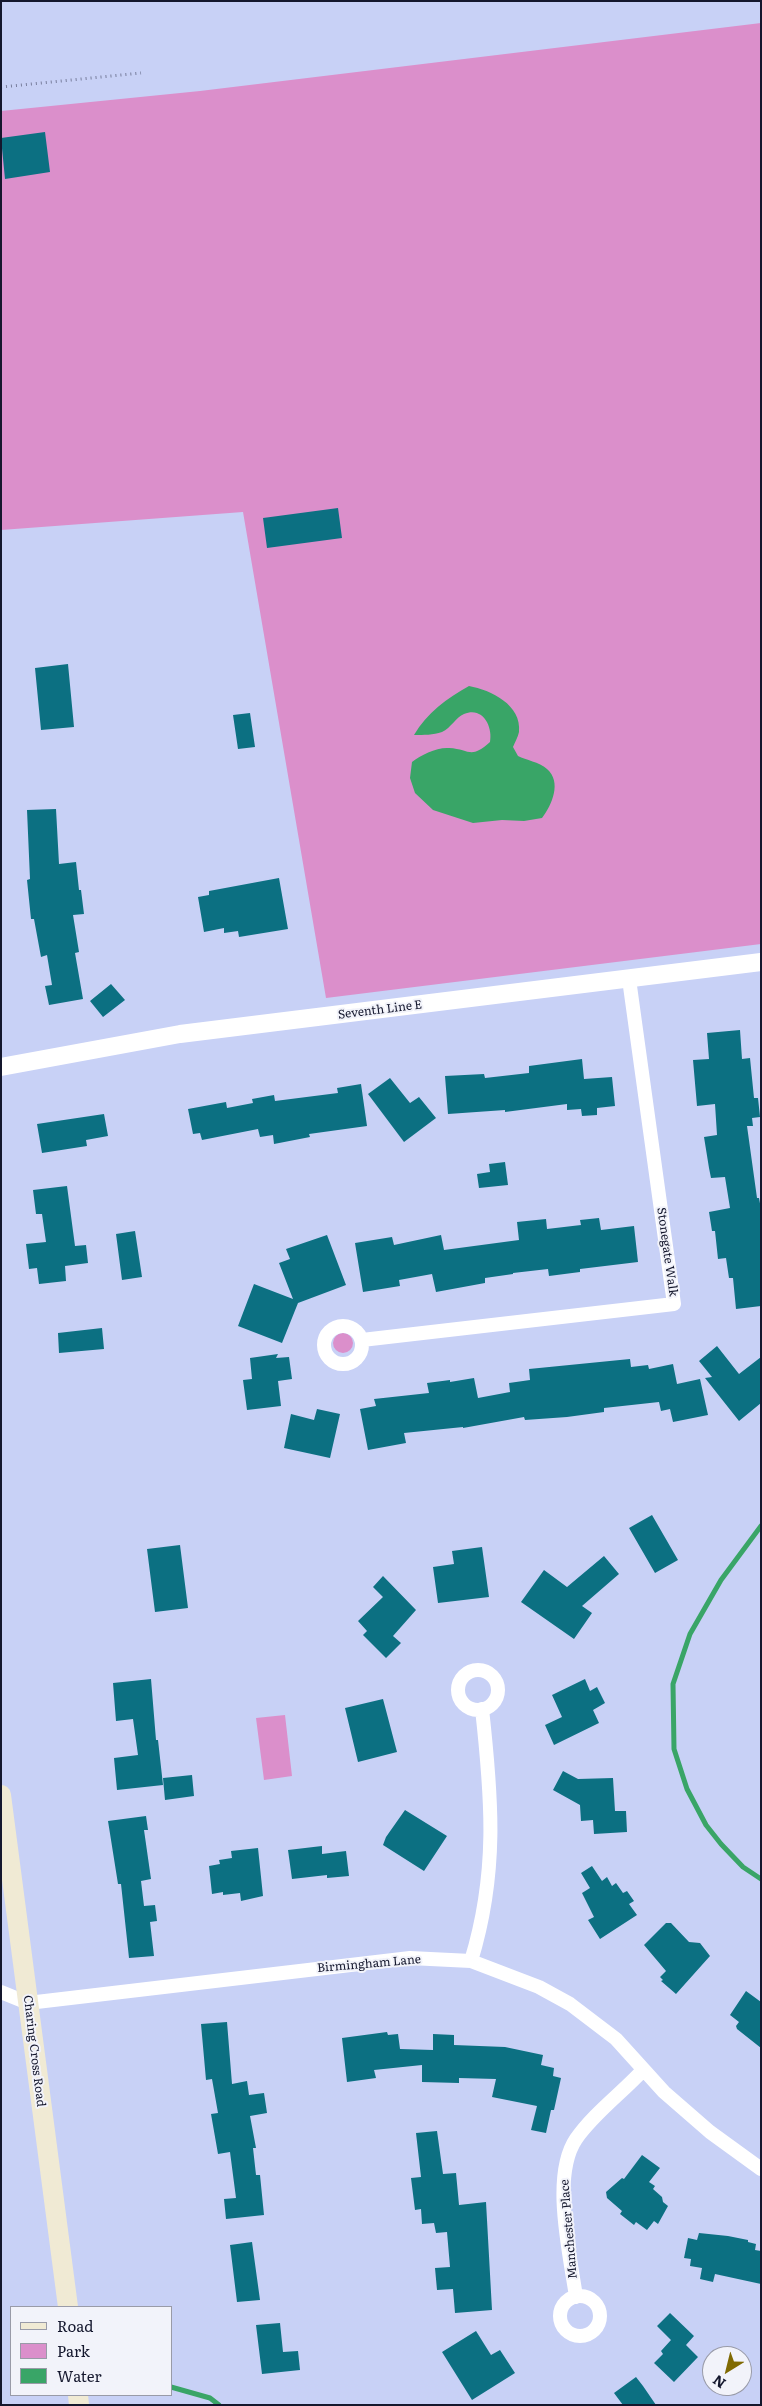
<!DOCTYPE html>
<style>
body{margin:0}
#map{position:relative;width:762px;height:2406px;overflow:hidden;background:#c8d1f6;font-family:Literata,serif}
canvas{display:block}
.frame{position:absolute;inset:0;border:2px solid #14172d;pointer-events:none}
.legend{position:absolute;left:10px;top:2306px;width:162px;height:90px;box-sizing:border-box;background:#f2f3fa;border:1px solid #999ba8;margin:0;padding:6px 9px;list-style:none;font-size:15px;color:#14172d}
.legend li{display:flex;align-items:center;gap:10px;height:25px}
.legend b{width:25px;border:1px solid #999ba8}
.north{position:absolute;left:702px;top:2346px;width:50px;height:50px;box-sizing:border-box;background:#f2f3fa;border:1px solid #999ba8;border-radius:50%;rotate:216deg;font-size:14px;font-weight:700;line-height:20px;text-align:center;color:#14172d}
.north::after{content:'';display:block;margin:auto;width:18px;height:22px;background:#806a03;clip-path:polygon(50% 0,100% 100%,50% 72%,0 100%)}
</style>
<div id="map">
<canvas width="762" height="2406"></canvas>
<div class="frame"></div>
<ul class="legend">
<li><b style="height:6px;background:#f0ead4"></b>Road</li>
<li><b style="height:14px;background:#db8fcb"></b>Park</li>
<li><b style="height:14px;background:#39a567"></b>Water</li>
</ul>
<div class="north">N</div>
</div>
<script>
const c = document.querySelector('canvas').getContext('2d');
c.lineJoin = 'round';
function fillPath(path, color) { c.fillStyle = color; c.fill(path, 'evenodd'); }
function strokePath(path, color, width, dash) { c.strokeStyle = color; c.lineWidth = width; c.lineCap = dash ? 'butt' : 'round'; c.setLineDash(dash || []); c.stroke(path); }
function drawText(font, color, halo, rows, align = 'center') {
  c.font = font + ' Literata,serif'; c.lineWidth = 4; c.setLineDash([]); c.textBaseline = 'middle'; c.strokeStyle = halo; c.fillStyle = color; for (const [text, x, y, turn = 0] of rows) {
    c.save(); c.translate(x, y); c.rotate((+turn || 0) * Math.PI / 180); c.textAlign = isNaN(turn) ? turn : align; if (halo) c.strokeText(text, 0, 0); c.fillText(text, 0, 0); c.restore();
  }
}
fillPath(new Path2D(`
 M761,23V944L326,998L243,512L1,530V111L200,91Z
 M333 1343a10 10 0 1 1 20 0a10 10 0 1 1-20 0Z
 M285,1715L292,1776L264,1780L256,1718Z`), '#db8fcb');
fillPath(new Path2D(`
 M469,686C491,690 522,705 519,732C518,737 515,742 513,747L518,756C526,760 539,762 547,769C562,782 552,805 542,818L524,821L502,820L473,823L433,810L415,793L410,778L412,762C421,755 437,747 449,748C470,749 470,760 490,742C493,727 483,706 464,714C456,717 451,728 442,732C433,735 424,735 414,735C427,713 447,698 469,686Z`), '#39a567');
strokePath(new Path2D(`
 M761,1526L721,1580L690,1634L673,1684L674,1749L687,1789L706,1825L721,1844L743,1867L761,1879
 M171,2387L210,2398L219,2405`), '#39a567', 5);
fillPath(new Path2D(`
 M45,132L50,172L5,179L1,138Z
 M338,508L342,538L267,548L263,518Z
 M68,664L74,727L41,730L35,668Z
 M250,713L255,747L238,749L233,715Z
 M56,809L59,864L76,862L79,890H81L84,914L73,915L79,952L75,953L83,999L49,1005L45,986L52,985L47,955L41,957L34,919H31L27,880L30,879L27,810Z
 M279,878L288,929L239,937L238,931L224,933V928L204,932L198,897L209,895V891Z
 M111,984L125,1000L103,1017L90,1001Z
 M740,1030L742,1059L750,1058L754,1098H758L760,1117L752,1118L753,1126H747L757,1198H759L761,1209V1306L736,1309L733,1278H729L726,1258L718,1259L715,1231H712L709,1212L730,1208L725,1177L711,1178L709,1168L704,1137L717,1135L715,1104L697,1106L693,1060L709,1059L707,1033Z
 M582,1059L584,1079L612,1077L615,1106L597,1108V1115L582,1116L581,1109L567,1110V1104L505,1112V1110L448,1114L445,1076L484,1074L485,1078L529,1073V1066Z
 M390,1078L410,1103L419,1097L436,1118L404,1142L368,1094Z
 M361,1084L367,1126L309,1134L310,1137L274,1144L273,1135L260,1137L258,1129L202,1140L200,1133L193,1134L188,1109L226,1102L227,1108L253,1103L252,1099L274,1095L275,1101L338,1093L337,1088Z
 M104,1114L108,1136L86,1140L87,1146L42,1153L37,1124Z
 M505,1162L508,1185L479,1188L477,1174L490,1172L489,1164Z
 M67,1186L75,1246L86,1245L88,1263L65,1266L66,1281L39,1284L37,1268L29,1269L26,1244L46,1242L42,1214H36L33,1190Z
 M599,1218L601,1230L634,1226L638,1262L580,1269V1272L549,1276L548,1269L513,1273V1274L485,1278V1283L436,1292L432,1274L399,1280L400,1286L363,1292L355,1243L392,1237L394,1245L441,1235L444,1250L519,1240L517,1222L546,1219L547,1229L581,1225L580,1220Z
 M135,1231L142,1277L122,1280L116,1234Z
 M327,1235L346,1285L298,1303L282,1343L238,1326L254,1284L293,1299L279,1263L290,1259L286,1249Z
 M102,1328L104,1349L59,1353L58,1333Z
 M717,1346L739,1374L761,1357V1403L739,1421L705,1378L712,1377L699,1361Z
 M278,1354L276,1358L289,1357L292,1379L278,1381L281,1406L247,1410L243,1380L252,1379L250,1358Z
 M630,1359L631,1367L648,1365L649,1369L673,1364L677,1384L700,1379L708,1415L673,1422L670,1409L661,1411L659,1402L604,1408V1412L567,1417L525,1420L524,1417L463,1428V1427L404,1433L406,1443L368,1450L360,1409L376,1406L374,1399L429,1393L427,1383L450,1380V1382L474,1378L478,1398L510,1392L509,1383L530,1380L529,1369Z
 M317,1409L340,1414L330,1458L284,1448L291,1414L314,1420Z
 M652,1515L678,1560L655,1573L629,1528Z
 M180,1545L188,1608L155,1612L147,1549Z
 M482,1547L489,1597L438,1603L433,1567L454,1564L452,1551Z
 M604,1556L619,1574L582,1606L592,1613L574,1639L521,1602L544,1570L567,1587Z
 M383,1576L416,1610L393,1636L401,1643L386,1658L363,1635L367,1631L358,1621L383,1597L373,1587Z
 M151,1679L156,1740H158L163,1785L117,1790L114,1758L138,1755L133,1719L116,1721L113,1683Z
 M585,1679L590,1691L597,1687L605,1703L593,1710L599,1723L554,1745L545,1725L562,1717L552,1695Z
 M383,1699L397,1752L358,1762L345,1708Z
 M563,1771L578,1779L613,1778L615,1811H626L627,1832L594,1834L593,1820L581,1821L580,1805L553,1790Z
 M192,1775L194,1796L165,1800L163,1778Z
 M405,1810L447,1836L424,1871L383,1845L386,1837Z
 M146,1816L148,1830H144L151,1879L141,1881L144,1906L155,1905L157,1921L150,1922L154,1956L129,1958L121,1884H118L108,1821Z
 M322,1846V1854L346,1851L349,1876L327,1878V1875L292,1879L288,1850Z
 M258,1848L263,1896L241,1901L240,1893L223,1895V1892L212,1894L209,1866L220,1864L219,1860L232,1858L231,1851Z
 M592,1866L602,1881L607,1877L612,1886L616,1883L623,1893L627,1891L634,1901L629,1904L637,1915L600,1939L588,1920L594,1917L582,1893L590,1888L581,1873Z
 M666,1923H671L689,1942L700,1943L710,1956L676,1994L661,1981L663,1980L660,1977L666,1971L644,1945Z
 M746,1991L761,2002V2048L737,2029L736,2026L739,2022L730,2015Z
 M227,2022L232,2084L247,2081L249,2095L264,2093L267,2113L250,2116L256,2148H253L256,2175H260L264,2215L226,2219L224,2199L236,2198L230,2152L218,2154L211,2114L218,2113L212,2079L206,2080L201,2024Z
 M387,2032L388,2035L398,2034L400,2049L433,2050V2034L454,2035V2045L505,2047L543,2055L541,2065L554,2068L553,2076L561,2078L554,2110H551L546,2133L531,2130L537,2106L492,2097L496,2079L459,2078V2083L422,2082V2065L374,2070L376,2078L347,2082L342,2038Z
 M437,2131L443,2174L456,2173L459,2205L486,2202L492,2310L455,2313L453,2289L437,2290L435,2268L450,2267L447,2232L436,2233L434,2223L422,2224L421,2209L415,2210L411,2178L421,2177L416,2133Z
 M642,2155L660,2168L649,2182L655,2186L653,2189L662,2197L663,2202L668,2206L658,2224L654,2221L647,2230L636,2222L634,2225L620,2214L622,2211L607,2198L606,2192L622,2178L624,2179Z
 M699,2233L728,2236L748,2240V2242L756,2244L755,2250L761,2251V2284L715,2274L713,2282L700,2279L702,2268L690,2266L691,2259L684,2258L688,2238L697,2240Z
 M252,2242L260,2300L237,2302L230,2245Z
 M670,2313L694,2336L686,2345L698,2357L674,2382L654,2363L663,2354L661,2351L671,2340L657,2326Z
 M280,2323L283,2352L298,2351L300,2370L262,2374L256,2325Z
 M476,2331L491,2355L500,2350L515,2373L472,2400L442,2352Z
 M636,2377L643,2386L656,2405H623L614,2393Z`), '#0c7082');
strokePath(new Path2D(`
 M1,87L141,73`), '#787e9d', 3, [1, 4]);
strokePath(new Path2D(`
 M324 1345a19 19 0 1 1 38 0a19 19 0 1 1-38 0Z
 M362,1340L674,1304L629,979
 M458 1690a20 20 0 1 1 40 0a20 20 0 1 1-40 0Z
 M471,1961C498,1873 492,1799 482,1709
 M1,1992L28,2003L410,1958L471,1961L539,1987L570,2004L616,2039L664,2092L710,2132L761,2169
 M560 2316a20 20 0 1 1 40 0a20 20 0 1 1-40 0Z
 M576,2297C570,2254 551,2176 576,2139C594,2113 622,2093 643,2070`), '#fff', 14);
strokePath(new Path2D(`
 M1,1067L180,1034L761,962`), '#fff', 18);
strokePath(new Path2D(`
 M1,1795L68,2307
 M78,2395L79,2405`), '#f0ead4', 20);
drawText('12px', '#14172d', '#f2f3fa', [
 ["Seventh Line E",380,1010,-7],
 ["Stonegate Walk",667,1252,82],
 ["Birmingham Lane",369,1964,-5],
 ["Charing Cross Road",34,2051,83],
 ["Manchester Place",569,2229,-95]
]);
</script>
